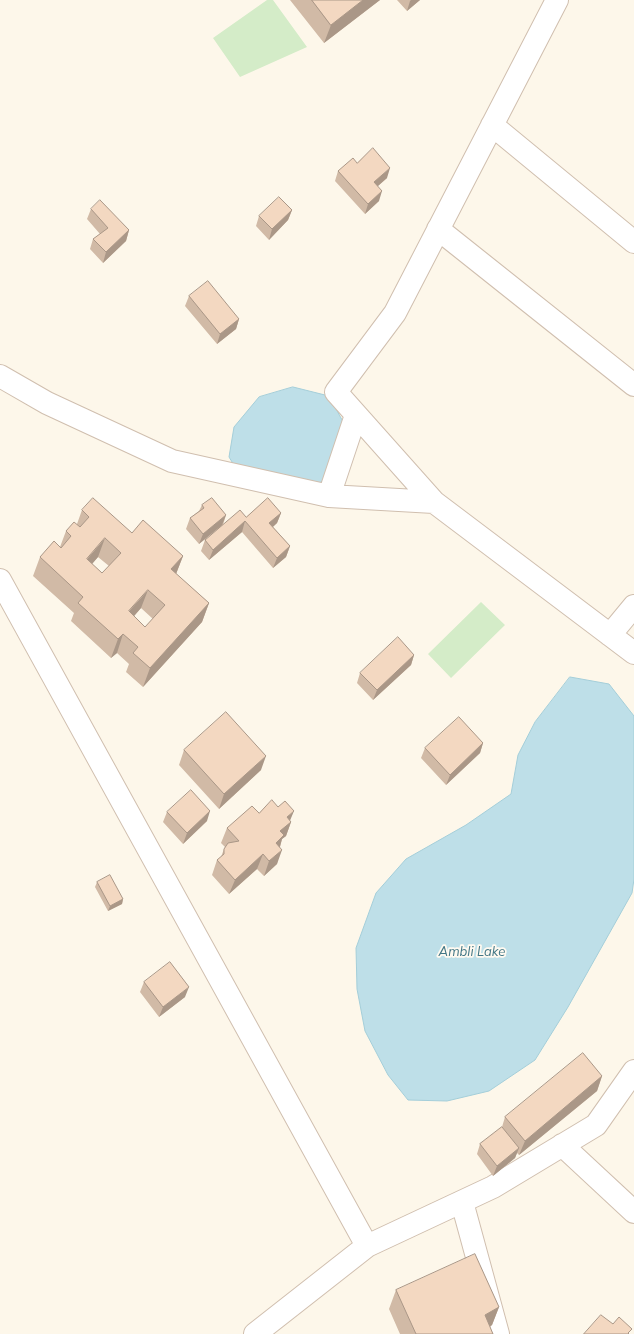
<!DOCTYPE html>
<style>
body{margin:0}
canvas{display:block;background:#fdf7ea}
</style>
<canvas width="634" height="1334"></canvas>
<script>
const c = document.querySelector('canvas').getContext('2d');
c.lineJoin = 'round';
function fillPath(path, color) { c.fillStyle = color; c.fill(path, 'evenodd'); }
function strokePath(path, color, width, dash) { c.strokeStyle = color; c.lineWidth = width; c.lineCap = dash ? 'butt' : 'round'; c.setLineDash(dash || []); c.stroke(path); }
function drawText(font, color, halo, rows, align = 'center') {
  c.font = font + ' Mulish,sans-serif'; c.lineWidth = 3.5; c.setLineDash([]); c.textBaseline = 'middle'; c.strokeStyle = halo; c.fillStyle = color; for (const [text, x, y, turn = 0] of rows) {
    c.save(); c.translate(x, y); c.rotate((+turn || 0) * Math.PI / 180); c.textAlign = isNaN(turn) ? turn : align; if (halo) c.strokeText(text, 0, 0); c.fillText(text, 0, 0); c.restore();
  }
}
fillPath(new Path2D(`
 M267,0H273L307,47L240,77L213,38Z
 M481,602L505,625L451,678L428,654Z`), '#d4ecc8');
const water = new Path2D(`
 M293,387L329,396L347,429L336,470L311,490L240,475L229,457L234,427L259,397Z
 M570,677L609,684L634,716V879L632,893L568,1007L535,1060L489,1091L447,1101L408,1100L388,1075L365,1031L357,989L356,948L376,893L406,859L466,825L511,794L518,755L535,722Z`);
fillPath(water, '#bedfe8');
strokePath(water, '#a4ced9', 1);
const minor = new Path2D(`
 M557,0L395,313L336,392L434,502L634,653
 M492,125L634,242
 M438,229L634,385
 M0,376L47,403L172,461L329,496L434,502
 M329,496L356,415
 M0,580L367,1246
 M610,635L634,606
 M562,1145L634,1212
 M462,1202L498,1334
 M255,1334L367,1246L493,1187L596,1125L634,1071`);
strokePath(minor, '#d0bfaf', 24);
strokePath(minor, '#fff', 22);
fillPath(new Path2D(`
 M290,0H380L324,43Z
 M397,0H420L407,11Z
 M357,163L387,178L378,186L379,201L365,214L335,181L338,171Z
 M91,209L129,230L126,241L103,263L90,249L93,239L100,234L87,219Z
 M292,210L288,220L269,240L256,226L259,216Z
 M189,296L239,319L236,329L217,344L185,306Z
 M202,505L226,515L223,525L246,517L281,513L277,523L273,527L290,546L286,557L273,568L242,532L209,560L201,551L205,540L220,527L199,544L186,529L190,518L199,511Z
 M82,510L183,556L176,574L209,603L202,622L143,687L126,672L129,664L117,653L111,658L71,621L74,613L33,576L40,557L60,547L66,531L77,524ZM98,557L109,566L102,573L92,564ZM141,608L153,619L145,627L134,616Z
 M414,655L411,665L373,700L357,683L360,673Z
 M483,743L480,753L446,785L421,758L425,748Z
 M184,750L261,770L219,809L179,765Z
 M167,812L207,821L183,844L163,822Z
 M259,813L290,821L291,822L286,836L282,839L280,847L277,864L264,876L257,869L229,894L212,875L217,860L221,857L224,849L225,847L221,843L227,828Z
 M97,882L123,899L122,904L108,911L95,887Z
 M144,982L185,997L159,1017L140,992Z
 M602,1076L597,1091L519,1155L517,1153L515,1158L493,1176L477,1154L480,1144L502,1127L505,1117Z
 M396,1290L499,1307L492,1325L490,1327L493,1334H400L389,1309Z`), '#d1baa6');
fillPath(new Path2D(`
 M363,0H380L324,43L331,25Z
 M411,0H420L407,11L410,1Z
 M390,168L387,178L371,192L374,182Z
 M382,191L379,201L365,214L368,204Z
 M292,210L288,220L269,240L272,229Z
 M129,230L126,241L103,263L106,252Z
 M239,319L236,329L217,344L220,334Z
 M281,513L277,523L266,533L269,523Z
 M226,515L222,525L199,544L203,534Z
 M245,521L242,532L209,560L213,550Z
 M105,538L98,557L80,578L87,559Z
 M290,546L286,557L273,568L277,558Z
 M183,556L176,574L171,569Z
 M148,590L141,608L122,630L129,611Z
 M209,603L202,622L143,687L150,668Z
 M123,634L117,653L111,658L118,639Z
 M414,655L411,665L373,700L377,690Z
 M483,743L480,753L446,785L450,775Z
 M266,756L261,770L219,809L224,794Z
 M210,811L207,821L183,844L187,833Z
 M294,811L289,823L291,822L286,836L282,839L279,850L270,857L280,831L287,817Z
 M282,850L277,864L264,876L269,861Z
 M263,854L257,869L229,894L235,880Z
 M123,899L122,904L108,911L110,906Z
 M189,987L185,997L159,1017L163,1007Z
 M602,1076L597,1091L519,1155L525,1141Z
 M519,1148L515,1158L493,1176L497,1166Z
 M499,1307L492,1325L478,1333L485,1315Z`), '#aa9787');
const building = new Path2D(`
 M312,0H363L331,25Z
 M373,148L390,168L374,182L382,191L368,204L338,171L353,158L357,163Z
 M279,197L292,210L272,229L259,216Z
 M100,200L129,230L106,252L93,239L108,228L91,209Z
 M208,281L239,319L220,334L189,296Z
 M93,498L132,533L143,520L183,556L171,569L209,603L150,668L133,653L138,647L123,634L118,639L78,603L83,597L40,557L54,541L61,548L71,536L66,531L74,522L80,527L89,517L82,510ZM105,538L121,553L102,573L87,559ZM148,590L165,605L145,627L129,611Z
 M212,498L226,515L203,534L190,518L204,508L202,505Z
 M268,498L281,513L269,523L290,546L277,558L245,521L213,550L205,540L240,510L246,517Z
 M398,637L414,655L377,690L360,673Z
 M226,712L266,756L224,794L184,750Z
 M459,717L483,743L450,775L425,748Z
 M191,790L210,811L187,833L167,812Z
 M272,800L278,807L285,801L294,811L287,817L291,822L280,831L284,835L276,843L282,850L269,861L263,854L235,880L217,860L224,854V849L228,843L239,841L227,828L252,806L259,813Z
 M110,875L123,899L110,906L97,882Z
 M170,962L189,987L163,1007L144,982Z
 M583,1053L602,1076L525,1141L505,1117Z
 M502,1127L519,1148L497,1166L480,1144Z
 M475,1254L499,1307L485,1315L493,1334H416L396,1290Z
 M601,1315L613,1324L619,1317L632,1329L628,1333L629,1334H584Z`);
fillPath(building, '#f3d8c1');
strokePath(building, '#aa9787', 1);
drawText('italic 13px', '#427685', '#fffaf1', [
 ["Ambli Lake",472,952]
]);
</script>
